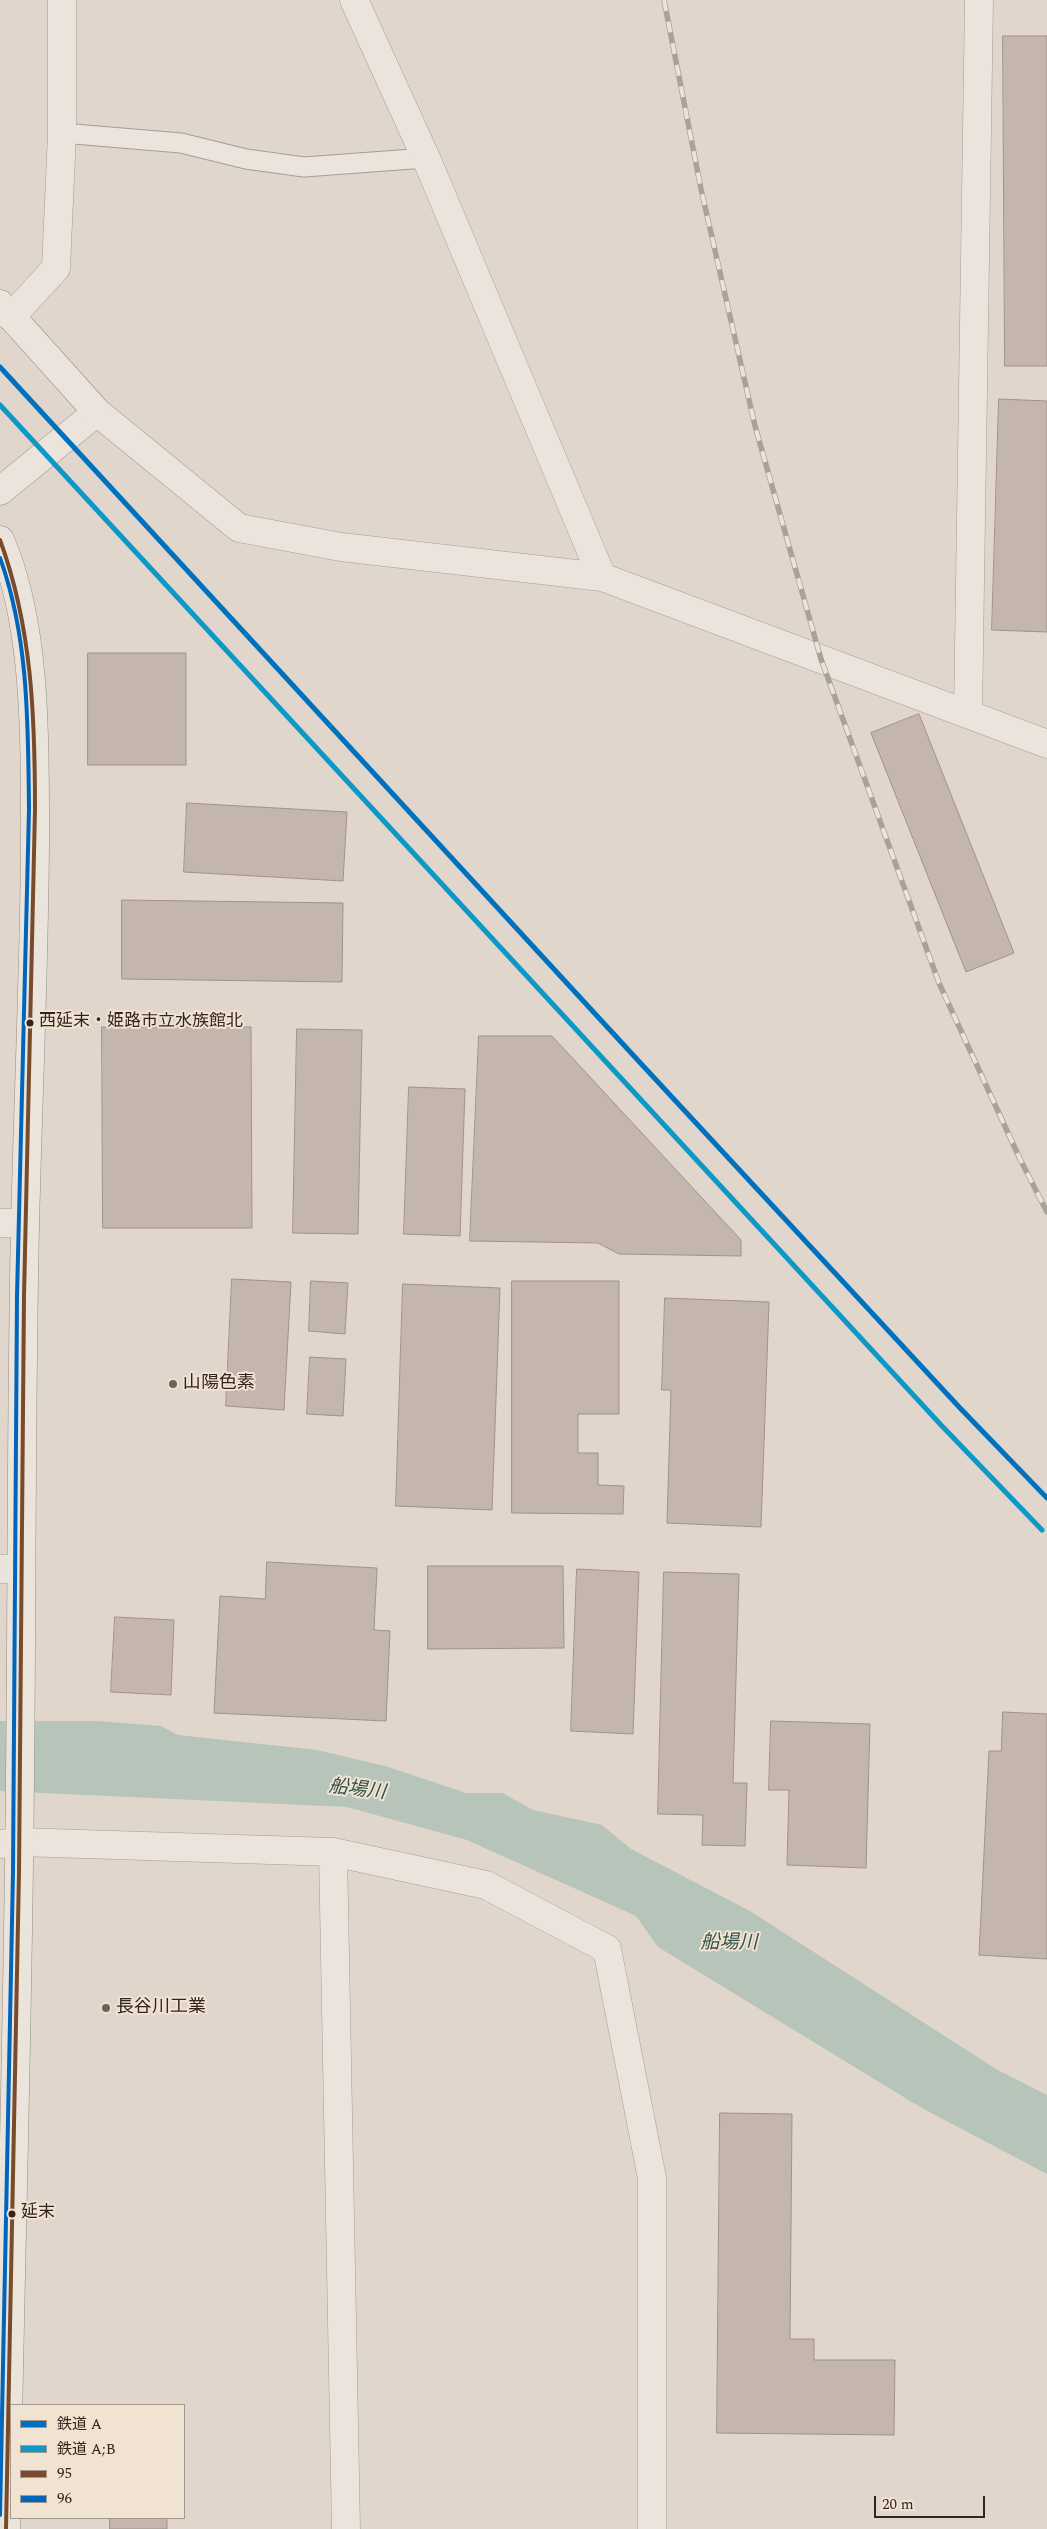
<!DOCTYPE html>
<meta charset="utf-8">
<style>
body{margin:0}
#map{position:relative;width:1047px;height:2529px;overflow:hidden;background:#e1d6cb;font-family:Spectral,"Noto Sans JP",serif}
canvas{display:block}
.legend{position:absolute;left:10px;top:2404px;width:175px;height:115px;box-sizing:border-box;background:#f1e3d2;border:1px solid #a5978a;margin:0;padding:6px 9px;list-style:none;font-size:15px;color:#33251e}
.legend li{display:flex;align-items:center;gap:10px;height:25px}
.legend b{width:25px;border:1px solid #a5978a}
.scale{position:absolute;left:874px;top:2496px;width:111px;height:22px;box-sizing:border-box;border:2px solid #33251e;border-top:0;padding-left:6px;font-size:15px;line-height:18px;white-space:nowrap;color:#33251e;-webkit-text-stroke:4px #f1e3d2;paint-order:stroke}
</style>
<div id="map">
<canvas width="1047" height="2529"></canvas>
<ul class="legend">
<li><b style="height:6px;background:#0071be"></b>鉄道 A</li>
<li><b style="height:6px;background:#0d98c7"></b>鉄道 A;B</li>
<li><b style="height:6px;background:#7a4b2a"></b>95</li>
<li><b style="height:6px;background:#0065bd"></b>96</li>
</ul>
<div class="scale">20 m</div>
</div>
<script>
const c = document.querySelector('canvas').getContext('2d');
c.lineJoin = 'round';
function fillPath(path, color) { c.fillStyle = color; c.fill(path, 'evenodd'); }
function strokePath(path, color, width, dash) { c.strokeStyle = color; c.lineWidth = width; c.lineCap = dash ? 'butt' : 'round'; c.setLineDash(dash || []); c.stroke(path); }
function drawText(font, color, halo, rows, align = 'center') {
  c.font = font + ' Spectral,"Noto Sans JP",serif'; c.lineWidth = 4; c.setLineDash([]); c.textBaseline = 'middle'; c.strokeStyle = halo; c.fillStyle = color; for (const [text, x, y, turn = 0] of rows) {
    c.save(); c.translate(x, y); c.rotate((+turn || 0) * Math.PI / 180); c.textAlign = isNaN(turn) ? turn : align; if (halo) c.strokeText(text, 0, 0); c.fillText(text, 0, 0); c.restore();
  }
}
fillPath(new Path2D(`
 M0,1721H97L161,1726L178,1735L317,1750L385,1766L466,1793H502L533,1810L602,1825L631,1849L750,1911L996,2069L1047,2095V2174L920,2107L658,1947L636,1916L467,1840L347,1807L0,1791Z`), '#b7c4b9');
const building = new Path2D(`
 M1003,36H1047V366H1005Z
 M999,399L1047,401V632L992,630Z
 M88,653H186V765H88Z
 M919,714L1014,953L966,972L871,733Z
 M187,803L347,812L343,881L184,872Z
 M122,900L343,903L342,982L122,979Z
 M102,1027H251L252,1228H103Z
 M297,1029L362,1030L358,1234L293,1233Z
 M479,1036H552L741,1240V1256L619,1254L598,1243L470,1241Z
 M409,1087L465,1089L460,1236L404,1234Z
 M232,1279L291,1282L284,1410L226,1406Z
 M311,1281L348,1283L345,1334L309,1331Z
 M512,1281H619V1414H578V1453H598V1485L624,1486L623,1514L512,1513Z
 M403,1284L500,1288L492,1510L396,1506Z
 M665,1298L769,1302L761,1527L667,1523L671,1390H662Z
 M310,1357L346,1359L343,1416L307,1414Z
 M267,1562L377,1568L374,1630L390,1631L386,1721L214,1713L220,1596L265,1599Z
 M428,1566H563L564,1648L428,1649Z
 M577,1569L639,1572L633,1734L571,1731Z
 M664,1572L739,1574L733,1783H747L745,1846L702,1845L703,1815L658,1814Z
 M115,1617L174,1620L171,1695L111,1692Z
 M1003,1712L1047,1714V1959L979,1955L989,1751H1001Z
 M771,1721L870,1724L866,1868L787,1865L789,1790H769Z
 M720,2113L792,2114L790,2339H814V2360H895L894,2435L717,2433Z
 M110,2518H167V2529H110Z`);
fillPath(building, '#c4b5ad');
strokePath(building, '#a0928b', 1);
const lane = new Path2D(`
 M62,133L181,143L246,159L304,167L426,158`);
const street = new Path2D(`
 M354,0L426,158L602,577L1047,744
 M11,317L56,268L62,133V0
 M0,491L97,412L239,528L341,547L602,577
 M968,714L979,0
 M0,1223H25
 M0,1569H20
 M0,1844L19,1842L333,1852L486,1885L607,1949L652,2178V2529
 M333,1852L346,2529`);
const secondary = new Path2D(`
 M0,304L97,412
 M0,540C38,626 35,752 35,846C34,973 28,1100 25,1227C21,1410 22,1594 20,1778C18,2028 10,2279 6,2529`);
strokePath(lane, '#a69c95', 21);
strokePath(street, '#a69c95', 29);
strokePath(secondary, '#958c85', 29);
strokePath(lane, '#eae4dd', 19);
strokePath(street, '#eae4dd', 28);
strokePath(secondary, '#eae4dd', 28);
const rail = new Path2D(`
 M664,0L701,189L755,426L821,659L939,983L1020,1159L1047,1212`);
strokePath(rail, '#a8a29d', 5.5);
strokePath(rail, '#f1e3d2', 4, [11]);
strokePath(new Path2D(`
 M0,540C32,627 35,717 35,809L24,1296L19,1872L6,2529`), '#7a4b2a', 4);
strokePath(new Path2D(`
 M0,558C29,638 28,726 29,809L17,1296L13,1872L0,2515`), '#0065bd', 4);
strokePath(new Path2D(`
 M0,367L633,1055L960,1408L1047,1498`), '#0071be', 5);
strokePath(new Path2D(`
 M0,405L941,1425L1042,1530`), '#0d98c7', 5);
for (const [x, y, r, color] of [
 [30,1023,4.5,"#33251e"],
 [173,1384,5,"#70635b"],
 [106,2008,5,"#70635b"],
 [12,2214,4.5,"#33251e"]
]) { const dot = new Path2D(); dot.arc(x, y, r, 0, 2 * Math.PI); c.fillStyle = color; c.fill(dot); strokePath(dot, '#f1e3d2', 2); }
drawText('17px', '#33251e', '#f1e3d2', [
 ["西延末・姫路市立水族館北",39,1023],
 ["延末",21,2214]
], 'left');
drawText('18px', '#33251e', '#f1e3d2', [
 ["山陽色素",183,1384],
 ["長谷川工業",116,2008]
], 'left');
drawText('italic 19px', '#2f5149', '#f1e3d2', [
 ["船場川",357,1791,7],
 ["船場川",729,1944]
]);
</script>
